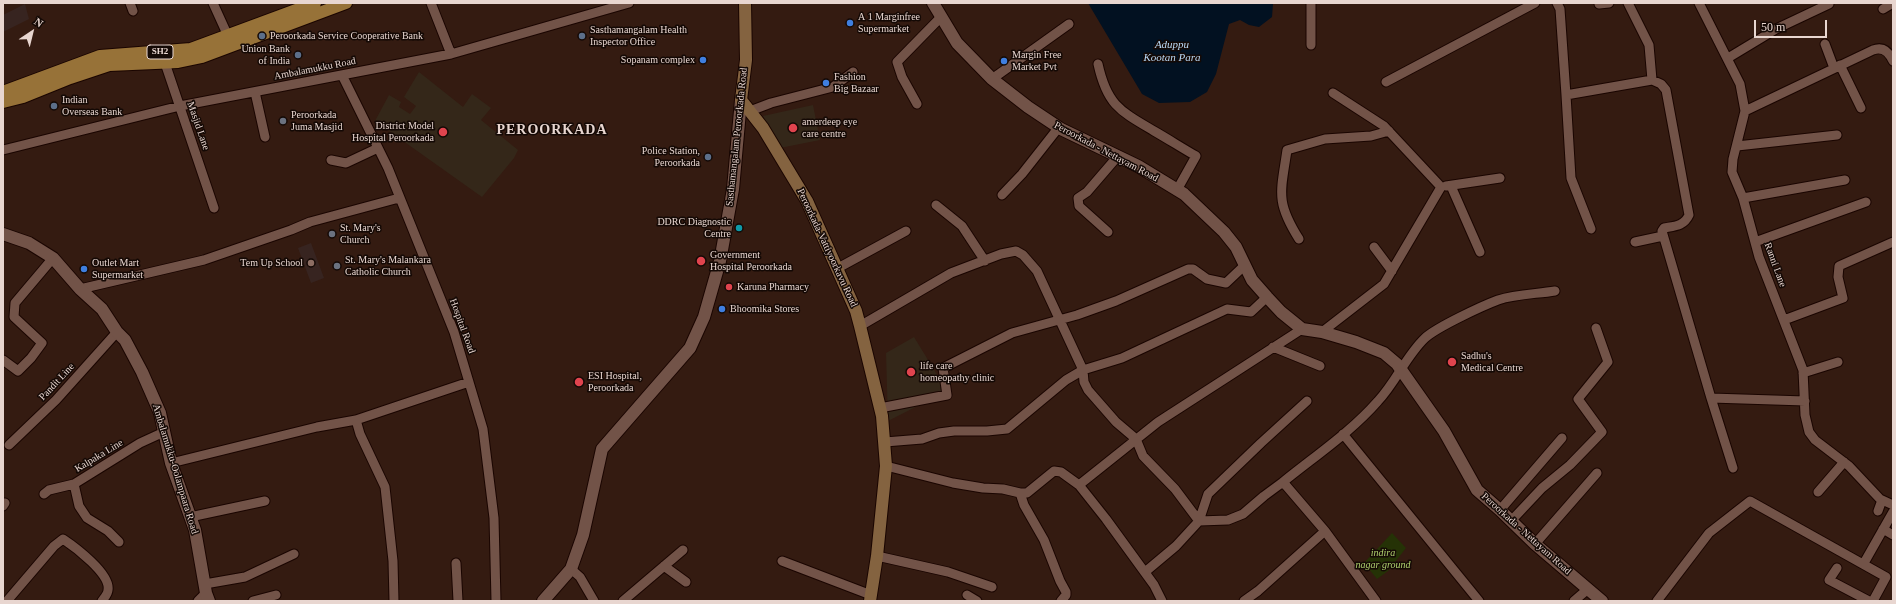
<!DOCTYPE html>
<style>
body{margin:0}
#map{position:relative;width:1896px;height:604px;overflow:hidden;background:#341b11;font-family:"Times New Roman",serif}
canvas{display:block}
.frame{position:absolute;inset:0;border:4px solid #e8d6d0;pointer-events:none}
.north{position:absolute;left:12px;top:12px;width:40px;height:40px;-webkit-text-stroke:3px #140905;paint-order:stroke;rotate:35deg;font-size:11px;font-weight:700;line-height:16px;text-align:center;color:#e8d6d0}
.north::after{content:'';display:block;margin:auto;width:14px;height:18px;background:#e8d6d0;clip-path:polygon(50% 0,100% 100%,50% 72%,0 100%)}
.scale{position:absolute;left:1754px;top:20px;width:73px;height:18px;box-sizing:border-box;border:2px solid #e8d6d0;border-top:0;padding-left:5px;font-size:12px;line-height:14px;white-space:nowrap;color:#e8d6d0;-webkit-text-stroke:3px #140905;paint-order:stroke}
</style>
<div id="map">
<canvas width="1896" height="604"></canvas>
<div class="frame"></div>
<div class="north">N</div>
<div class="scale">50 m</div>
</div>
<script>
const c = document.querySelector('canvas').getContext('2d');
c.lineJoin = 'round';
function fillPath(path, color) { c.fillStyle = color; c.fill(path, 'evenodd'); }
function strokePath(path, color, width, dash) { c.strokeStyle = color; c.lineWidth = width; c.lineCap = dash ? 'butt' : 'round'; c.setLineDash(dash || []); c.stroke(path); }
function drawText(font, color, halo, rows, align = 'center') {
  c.font = font + ' "Times New Roman",serif'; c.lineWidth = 3; c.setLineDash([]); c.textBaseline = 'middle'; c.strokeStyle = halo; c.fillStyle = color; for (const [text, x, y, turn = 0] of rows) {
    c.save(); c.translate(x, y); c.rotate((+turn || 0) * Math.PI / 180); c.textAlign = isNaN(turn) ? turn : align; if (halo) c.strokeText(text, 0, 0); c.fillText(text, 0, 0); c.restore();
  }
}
fillPath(new Path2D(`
 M25,4L29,19L3,32V15Z
 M311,243L324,278L311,283L298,248Z`), '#372420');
fillPath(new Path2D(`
 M419,72L463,107L472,94L491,108L481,120L518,150L514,158L482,197L375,121L389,95L401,102L399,107L410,114L416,106L404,97Z
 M813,105L820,140L780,148L763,116Z
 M914,337L947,391L888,421L886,353Z`), '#342719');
fillPath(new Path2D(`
 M1392,533L1406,548L1388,571L1377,579L1364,563Z`), '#253206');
fillPath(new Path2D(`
 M1088,3H1273V4L1272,17L1259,27L1249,25L1240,20L1229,24L1216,74L1207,92L1190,102L1159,103L1142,94Z`), '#021121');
const minor = new Path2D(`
 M130,3L133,11
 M213,3L228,36
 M431,3L451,54
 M1557,3L1560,9L1566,95L1652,80L1661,84L1666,90L1689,215C1684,226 1675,226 1664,228L1662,231L1711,398
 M1628,3L1649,45L1652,80
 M1699,3L1740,84L1745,111L1733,159L1732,172L1743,198L1759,257L1803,370L1805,415L1809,432L1815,440L1849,466L1880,499L1893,505
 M1599,4L1609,3
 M1883,9L1893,3
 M1825,44L1834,68
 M1311,45V3
 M163,57L214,208
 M1728,58L1776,29L1829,4
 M1098,64C1107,105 1120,111 1154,131C1168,139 1182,148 1196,156L1177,190
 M1840,65L1861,108
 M342,75L388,168L454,332L483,429L494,518L496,601
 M992,79L1069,24
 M1386,82L1535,3
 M255,92L265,137
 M1566,95L1571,178L1591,229
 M917,104L902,77L897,62L941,17
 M750,111L771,103L833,87L853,72
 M1745,111L1873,50C1883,46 1889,52 1893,61
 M1737,146L1837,135
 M3,150L180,106L451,54L629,3
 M331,160L346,163L378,148
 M1446,186L1500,178
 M1451,186L1480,252
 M1002,195L1022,174L1059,127
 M1743,198L1845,180
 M936,205L962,226L985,261
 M1108,232L1079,206L1078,198L1087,192L1118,156
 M1299,239C1275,201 1281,192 1287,150L1325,139L1371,136L1389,131
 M1635,242L1663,236
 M1755,242L1866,202
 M1374,247L1392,271
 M838,268L906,231
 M80,289L204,260L291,230L310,222L399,198
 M1784,320L1843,298L1838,277L1839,266L1893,242
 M860,326L951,273L1001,254L1016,251L1023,255L1037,271L1083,370L1084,382L1088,390L1116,422L1136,439L1143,456L1175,489L1199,521L1228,520L1243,514L1264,496L1283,482
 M1322,332L1384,284L1441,187L1384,126L1333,93
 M1273,347L1320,366
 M3,360L18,371L31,358L42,343L14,317L15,303L53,258
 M1803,373L1838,362
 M880,408L947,395L943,368L1012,333L1077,315L1116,301L1188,269H1193L1207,279L1226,283L1245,265
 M356,420L360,434L385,487L393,561L394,601
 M1343,434L1479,601
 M885,442L922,439L939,433L954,431H987L1007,429L1066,380L1083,370L1122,358L1227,309L1251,312L1267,297
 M9,445L56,400L117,332
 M171,463L317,427L356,420L469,382
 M886,466L953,483L983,488L1003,489L1020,493H1027L1054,471L1061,472L1079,485L1106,519L1154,585L1162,601
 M1733,468L1711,398L1805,401
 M74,484L79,506L87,518L108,531L119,542
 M1079,485L1158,422L1302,329
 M1818,492L1844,462
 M1020,493L1024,505L1044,540L1060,581L1066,592V595L1061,601
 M44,494L49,490L74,484L140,443L164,432
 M3,506L5,503
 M1500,510L1562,438
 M1878,511L1882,500
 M190,517L265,501
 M1511,521L1542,488L1570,465L1602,432L1578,399L1608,362L1596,328
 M1883,529L1893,535
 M1535,544L1597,473
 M877,556L948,572L992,587
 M782,561L871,595
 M456,563L458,601
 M1864,563L1893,512
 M664,566L686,582
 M1837,568L1829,580L1869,601
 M571,569L580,577L594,601
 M1145,572L1176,546L1199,521L1208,494L1261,443L1307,401
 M205,584L245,577L294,554
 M967,595L977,601
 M7,601L54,546L63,539C75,547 111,574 108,590C108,594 104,598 102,601
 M198,601L206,593
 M253,601L276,595
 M623,601L683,550
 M1244,601L1258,591L1325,531
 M1376,601L1325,531L1283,482C1315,456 1351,432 1378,401C1396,382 1406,356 1425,338C1437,327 1482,306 1498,300C1516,294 1537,294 1555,291
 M1574,601L1588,589
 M1657,601L1709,533L1750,501L1886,577L1873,601`);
const tertiary = new Path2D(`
 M933,3L957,43L992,79L1028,107L1061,129L1138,166L1184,194L1224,232L1236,247L1252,280L1267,297L1281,312L1302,329L1322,332L1356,342L1384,353L1397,364L1444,431L1477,490L1500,510L1535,544L1602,601
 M3,234L29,243L53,258L80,289L102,309L117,332L125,340L142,372L160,413L171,463L195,530L206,593L209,601
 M543,601L571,569L583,535L602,449L690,348L704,317L720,261L733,189L741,100`);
const secondary = new Path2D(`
 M745,3L746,60L741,100L763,128L807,201L856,311L860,326L882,416L886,466L877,556L870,601`);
const primary = new Path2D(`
 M3,92L100,56L191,49L315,3
 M3,102L23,97L70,78L109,65L178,62L202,57L346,3`);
strokePath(minor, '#1a0500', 11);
strokePath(tertiary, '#1a0500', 14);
strokePath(secondary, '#1a0500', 14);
strokePath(primary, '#1a0500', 14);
strokePath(minor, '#725348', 9);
strokePath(tertiary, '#725348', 12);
strokePath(secondary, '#846340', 12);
strokePath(primary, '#977238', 12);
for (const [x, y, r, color] of [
 [850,23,4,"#3f7fe0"],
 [262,36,4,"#5c6f8a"],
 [582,36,4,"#5c6f8a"],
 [298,55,4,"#5c6f8a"],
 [703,60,4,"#3f7fe0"],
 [1004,61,4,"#3f7fe0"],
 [826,83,4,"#3f7fe0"],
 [54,106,4,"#5c6f8a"],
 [283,121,4,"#6b7280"],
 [793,128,5,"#e0444e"],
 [443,132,5,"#e0444e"],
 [708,157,4,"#5c6f8a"],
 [739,228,4,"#0f9aa8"],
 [332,234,4,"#6b7280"],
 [701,261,5,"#e0444e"],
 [311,263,4,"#8d6e63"],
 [337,266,4,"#6b7280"],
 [84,269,4,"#3f7fe0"],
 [729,287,4,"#e0444e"],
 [722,309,4,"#3f7fe0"],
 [1452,362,5,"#e0444e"],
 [911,372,5,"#e0444e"],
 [579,382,5,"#e0444e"]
]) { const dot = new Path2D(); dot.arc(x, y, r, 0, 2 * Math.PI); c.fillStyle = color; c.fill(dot); strokePath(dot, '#140905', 1.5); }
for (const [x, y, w] of [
 [160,52,26]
]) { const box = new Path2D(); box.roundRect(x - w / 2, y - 7, w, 14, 3); c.fillStyle = '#140905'; c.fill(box); strokePath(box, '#e8d6d0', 1); }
drawText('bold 9px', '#e8d6d0', null, [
 ["SH2",160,52]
]);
drawText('10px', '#e8d6d0', '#140905', [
 ["A 1 Marginfree",858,17],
 ["Supermarket",858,29],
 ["Sasthamangalam Health",590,30],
 ["Inspector Office",590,42],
 ["Peroorkada Service Cooperative Bank",270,36],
 ["Union Bank",290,49,"right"],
 ["of India",290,61,"right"],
 ["Margin Free",1012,55],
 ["Market Pvt",1012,67],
 ["Sopanam complex",695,60,"right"],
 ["Fashion",834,77],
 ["Big Bazaar",834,89],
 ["Indian",62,100],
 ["Overseas Bank",62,112],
 ["Peroorkada",291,115],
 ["Juma Masjid",291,127],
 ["amerdeep eye",802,122],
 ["care centre",802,134],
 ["District Model",434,126,"right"],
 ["Hospital Peroorkada",434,138,"right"],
 ["Police Station,",700,151,"right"],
 ["Peroorkada",700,163,"right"],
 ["DDRC Diagnostic",731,222,"right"],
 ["Centre",731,234,"right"],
 ["St. Mary's",340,228],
 ["Church",340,240],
 ["Government",710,255],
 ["Hospital Peroorkada",710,267],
 ["St. Mary's Malankara",345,260],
 ["Catholic Church",345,272],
 ["Outlet Mart",92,263],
 ["Supermarket",92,275],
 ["Tem Up School",303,263,"right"],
 ["Karuna Pharmacy",737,287],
 ["Bhoomika Stores",730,309],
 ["Sadhu's",1461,356],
 ["Medical Centre",1461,368],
 ["life care",920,366],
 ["homeopathy clinic",920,378],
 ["ESI Hospital,",588,376],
 ["Peroorkada",588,388]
], 'left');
drawText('10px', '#e8d6d0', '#140905', [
 ["Ambalamukku Road",315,69,-11],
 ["Masjid Lane",198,126,71],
 ["Sasthamangalam Peroorkada Road",737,137,-84],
 ["Peroorkada - Nettayam Road",1106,152,28],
 ["Peroorkada-Vattiyoorkavu Road",827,248,65],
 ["Ranni Lane",1775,265,70],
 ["Hospital Road",462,326,70],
 ["Pandit Line",57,382,-47],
 ["Kalpaka Line",99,456,-31],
 ["Ambalamukku-Oolampaara Road",175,469,73],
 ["Peroorkada - Nettayam Road",1526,534,42]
]);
drawText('italic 10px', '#b0d26f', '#140905', [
 ["indira",1383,553],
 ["nagar ground",1383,565]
]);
drawText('italic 11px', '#b9d8f5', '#140905', [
 ["Aduppu",1172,45],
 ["Kootan Para",1172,58]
]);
c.letterSpacing = '1px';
drawText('bold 14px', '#e8d6d0', '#140905', [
 ["PEROORKADA",552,130]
]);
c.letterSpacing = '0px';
</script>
